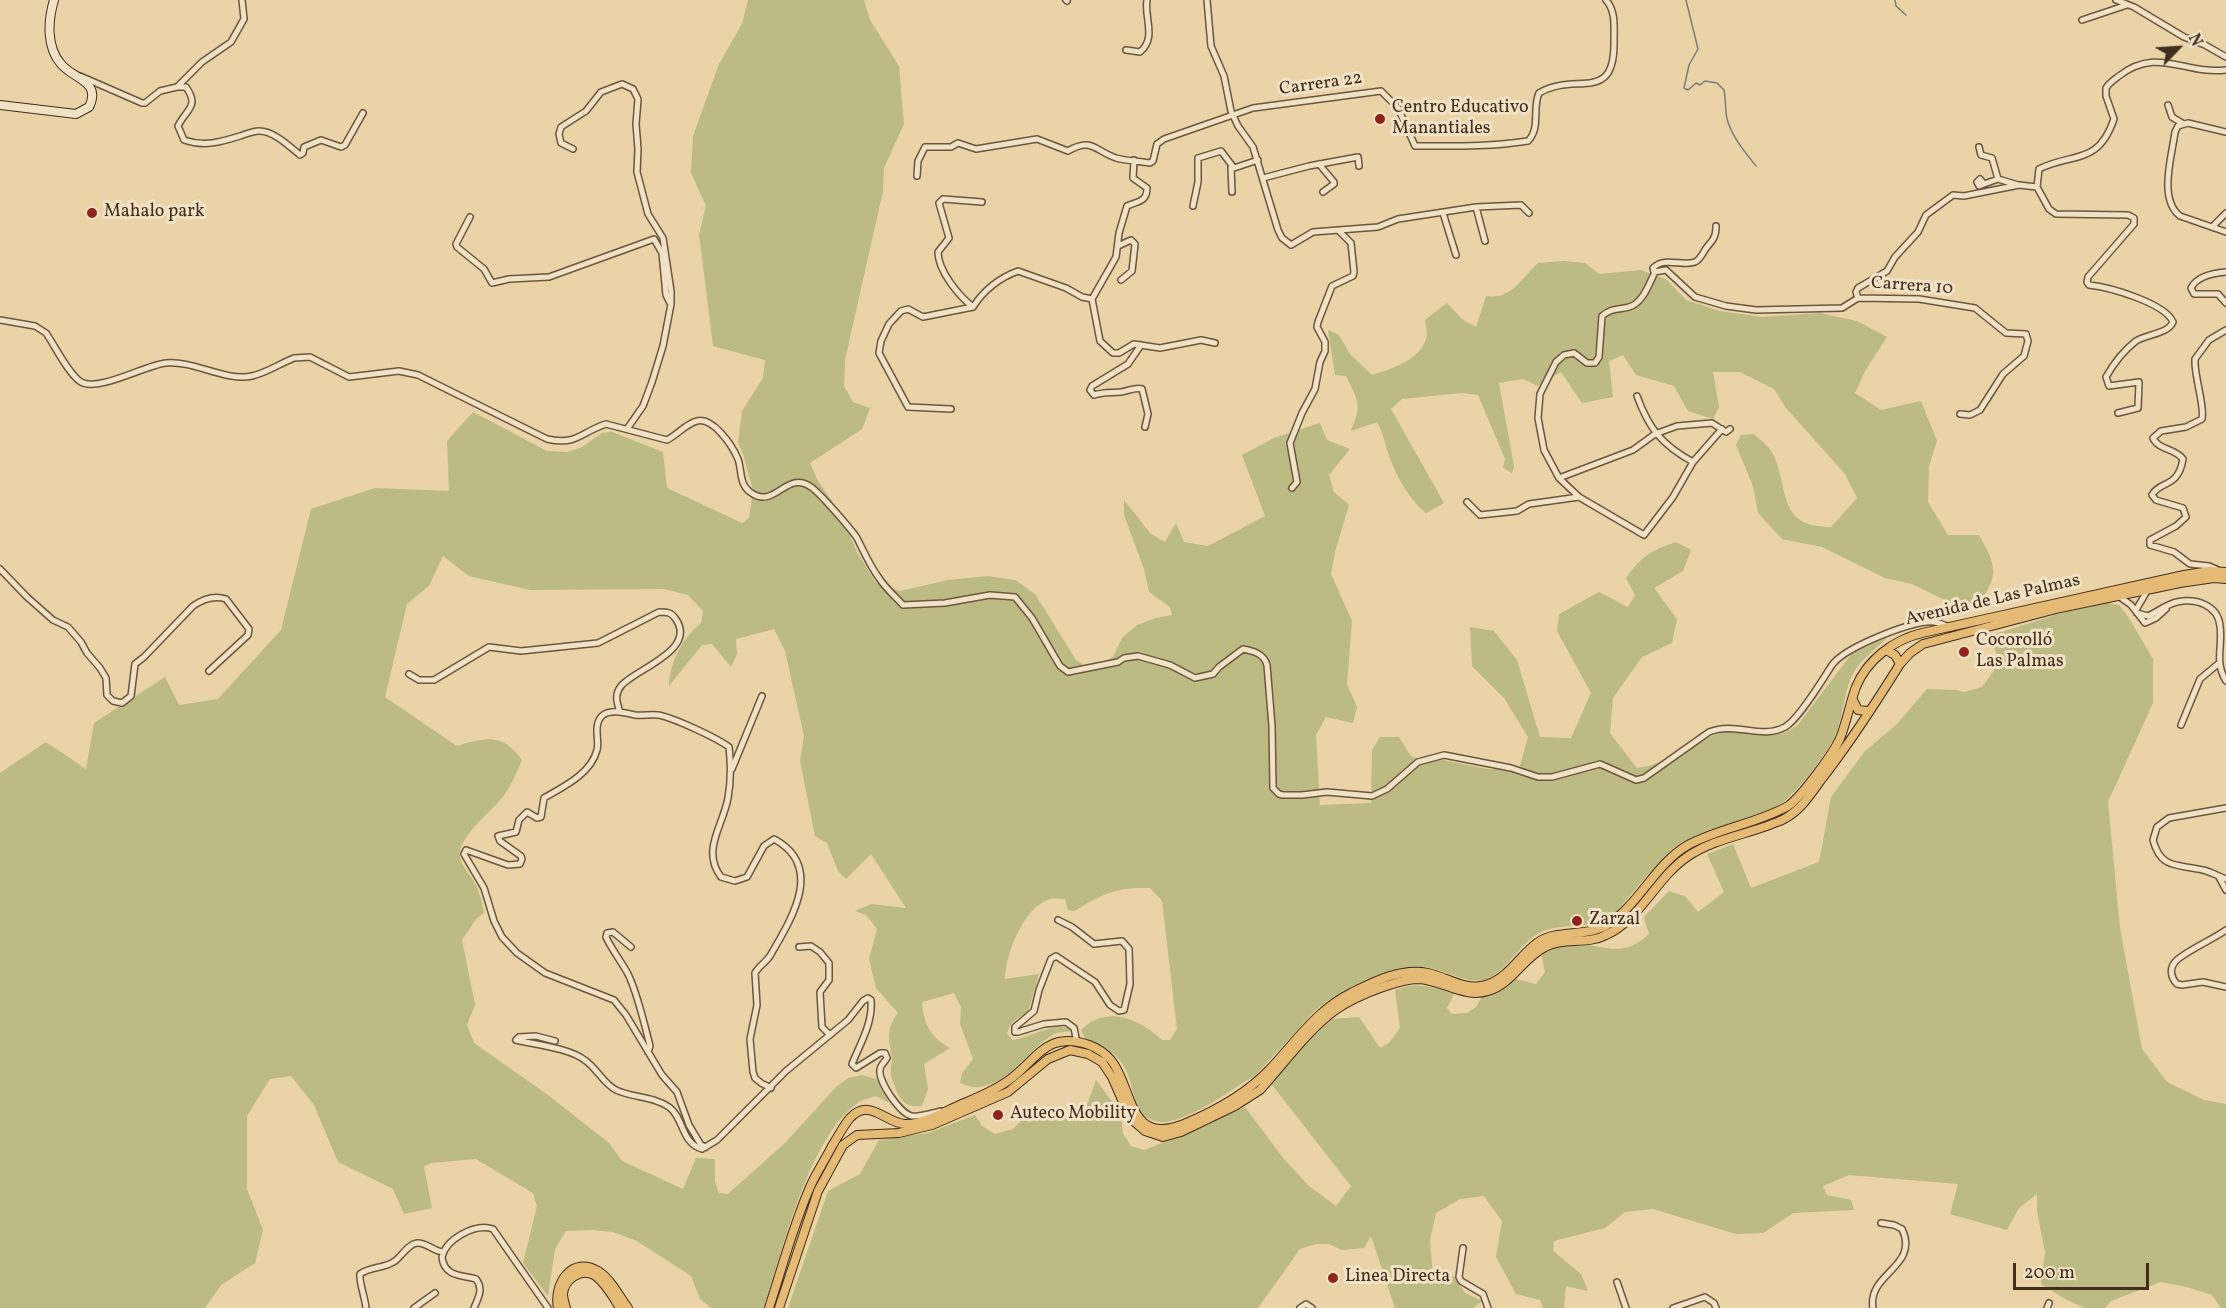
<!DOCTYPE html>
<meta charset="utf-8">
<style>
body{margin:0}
#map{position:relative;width:2226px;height:1308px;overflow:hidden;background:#e9d3a7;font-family:Vollkorn,serif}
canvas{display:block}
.north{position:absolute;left:2148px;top:18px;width:60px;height:60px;-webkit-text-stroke:4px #f1e2c6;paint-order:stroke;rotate:65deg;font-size:16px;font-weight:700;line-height:24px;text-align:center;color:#422d1e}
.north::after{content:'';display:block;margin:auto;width:21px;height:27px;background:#422d1e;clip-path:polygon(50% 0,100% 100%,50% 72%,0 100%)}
.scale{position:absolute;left:2013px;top:1263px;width:136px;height:27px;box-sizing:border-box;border:3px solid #422d1e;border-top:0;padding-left:8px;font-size:18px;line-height:21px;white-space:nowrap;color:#422d1e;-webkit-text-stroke:4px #f1e2c6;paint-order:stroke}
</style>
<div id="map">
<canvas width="2226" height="1308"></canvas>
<div class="north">N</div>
<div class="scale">200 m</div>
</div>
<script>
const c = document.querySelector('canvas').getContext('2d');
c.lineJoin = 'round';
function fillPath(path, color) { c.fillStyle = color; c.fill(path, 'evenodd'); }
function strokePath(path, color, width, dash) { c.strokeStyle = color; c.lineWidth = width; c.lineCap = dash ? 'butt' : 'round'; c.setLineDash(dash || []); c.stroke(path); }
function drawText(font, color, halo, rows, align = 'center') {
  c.font = font + ' Vollkorn,serif'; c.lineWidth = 6; c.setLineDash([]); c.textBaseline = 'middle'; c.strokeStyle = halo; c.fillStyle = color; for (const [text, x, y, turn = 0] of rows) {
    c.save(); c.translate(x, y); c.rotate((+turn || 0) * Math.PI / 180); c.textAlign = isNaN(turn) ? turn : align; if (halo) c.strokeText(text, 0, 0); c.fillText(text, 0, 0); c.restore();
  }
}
fillPath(new Path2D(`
 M748,0H864L870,20L899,66L904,124L884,168L883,191L845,360L844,386L853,402L870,408L862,429L810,463L818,481L841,514L857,552L876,583L900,591L948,580L988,576L1015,580L1035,594L1076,660L1090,669L1113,657L1122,638L1137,625L1156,618L1172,615L1170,607L1149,592L1144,569L1124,515V500L1150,533L1165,542L1176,523L1184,542L1208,546L1265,516L1242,455L1274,438L1320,423L1327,440L1350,449L1329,475L1334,492L1349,505L1335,552L1331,574L1352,621L1347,684L1357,707L1353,723L1326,717L1316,735L1320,805L1371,803L1372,750L1380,737H1399L1411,756L1421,761L1438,759L1487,769H1519L1528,737L1504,698L1472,666L1470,627L1494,631L1517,660L1540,737L1571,738L1591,693L1557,631L1559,614L1599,592L1628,607L1635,595L1626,578C1642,556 1650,551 1676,542L1691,550L1683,571L1654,588L1677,619L1672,643L1642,657L1613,698L1610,733L1637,768L1653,765L1714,735L1728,731L1782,734L1797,726L1852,653L1887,638C1877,648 1863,658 1855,670C1844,689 1844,711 1837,731C1831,749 1803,784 1789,797C1766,819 1729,821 1701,833C1666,848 1640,885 1615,913C1593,930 1575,923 1550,929C1521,936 1511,970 1486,979C1466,986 1444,968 1424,967C1394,965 1341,989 1318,1008C1309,1016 1301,1026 1293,1035C1281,1048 1268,1061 1256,1075C1232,1089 1193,1119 1165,1122C1157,1123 1149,1119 1143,1116C1135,1106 1134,1095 1131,1084C1125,1058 1109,1047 1085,1039L1081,1030C1107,1005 1138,1018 1162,1040H1170L1177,1029L1162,901L1150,888C1115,887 1103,894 1074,911L1068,910L1065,899C1060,899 1054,898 1050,899C1024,906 1005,955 1005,979L1039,974L1028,1012C1017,1018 1010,1021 1007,1034L1013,1040C1029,1038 1060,1019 1072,1031C1066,1032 1059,1032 1054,1034C1028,1048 1010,1085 978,1087C973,1088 966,1085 960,1083L962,1073L973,1059L960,1024L961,1007L954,993L922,1002C924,1025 930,1037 950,1048L924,1064L928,1089L922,1106C906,1108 900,1101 895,1087C893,1082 891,1077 891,1073C890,1068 892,1063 892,1058C889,1039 885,1030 898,1013L876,988L869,959L877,929L866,915L855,911L871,904L906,908L871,854L846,879L838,871L827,843L815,836L800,761L804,736L785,651L774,629L736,639L737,654L731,667L712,644L702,645L669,686C670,661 682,639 701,623L703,611L688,595L664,589L530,590L469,576L443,556L429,586L407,604L385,697L457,746C486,737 503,733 522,760C517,771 512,784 505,794C494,810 455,838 460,858C462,867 470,874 474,882C480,892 482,902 484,913L476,919L462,940L475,1005L467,1025L474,1043L548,1095L609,1143L622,1161L683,1189L696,1158L715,1159V1182L719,1193L728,1194L785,1143L836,1087L848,1078L862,1075L879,1080L889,1103L876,1096C870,1098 864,1099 859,1102C809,1135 782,1252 764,1308H711L700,1299L691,1276L637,1241L613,1232L592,1230L566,1231L555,1249L548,1296L523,1263L537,1206L533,1193L476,1159L431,1163L424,1167L432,1208L404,1214L393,1189L338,1162L314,1105L291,1076L270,1079L247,1116V1189L263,1230L255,1263L221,1285L205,1308H0V773L46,742L86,769L94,723L165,677L179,705L218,699L281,630L311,509L375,488L449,491L447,441L473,412L547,451L567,452L582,447L602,433L612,432L663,452L667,488L742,523L749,518L753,490L743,454L738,443L742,411L763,378L765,360L713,346L699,234L706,206L691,173L693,136L719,64L742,24Z
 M1564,261L1585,263L1599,274L1641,270L1667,280L1686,300L1720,311L1762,317L1820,313L1857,321L1887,337L1865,371L1855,393L1881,410L1921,401L1937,441L1929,466L1928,502L1948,535H1979C1996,565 2000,575 1978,604H1953L1912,584L1885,578L1822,547L1782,539L1758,513L1753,486L1736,445L1741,435L1753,434C1760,439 1769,446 1773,454C1790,491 1777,527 1831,527L1857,498L1845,474L1786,408L1774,389L1740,372H1713L1719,407L1713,419L1688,411L1674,386L1636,375L1623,355L1609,361L1613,397L1582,403L1561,372L1538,386L1523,379L1499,383L1514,466L1512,473L1503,468L1505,459L1478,395L1462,393L1402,399L1391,409L1444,503L1426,513C1410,500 1397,478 1390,458C1385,446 1384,434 1377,422L1351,431C1362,404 1359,402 1346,376L1335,375L1328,330L1339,335L1350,354L1372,375C1391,369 1420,360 1426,339C1428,334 1426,326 1425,320L1447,303L1463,320L1476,327L1486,296C1511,300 1521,279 1538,263Z
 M2108,603L2119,605L2129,618L2153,659V703L2108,802L2120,928L2142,1049L2167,1082L2204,1100L2226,1104V1308H2221L2212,1295L2187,1287L2161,1282L2111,1301L2105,1308H2085L2065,1299L2041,1284L2045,1252L2037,1211V1194L2019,1208L2007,1230L1950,1214L1958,1184L1849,1175L1823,1186L1827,1195L1851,1200L1854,1210L1793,1213L1763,1233L1736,1234L1653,1209L1625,1212L1605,1228L1554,1241L1553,1251L1581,1274L1588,1291L1566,1286L1564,1308H1543L1540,1300L1516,1294L1496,1257L1502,1221L1484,1196L1460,1199L1436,1213L1430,1240L1433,1279L1453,1276L1465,1293L1482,1301L1473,1308H1395L1371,1236L1364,1248L1342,1250L1329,1244H1316L1300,1249L1258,1308H788L828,1191L860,1174L879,1140L928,1133L975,1115L982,1126L995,1134L1013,1129L1037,1105L1074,1118L1086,1108L1096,1080L1120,1112L1123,1133L1131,1146L1144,1150L1172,1139L1245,1107L1284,1159L1309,1186L1336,1206L1351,1186L1269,1081L1331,1019L1359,1017L1380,1048L1389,1043L1400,1028L1395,990C1417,981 1432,987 1454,994L1447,1008L1452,1014L1467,1013L1476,1007L1482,997L1495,993L1516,979L1536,984L1545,972L1541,953C1551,949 1562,944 1573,944C1604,944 1622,960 1649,934L1644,917L1669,891L1685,896L1698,912L1724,892L1707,854L1733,844L1751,888L1819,862L1831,797L1865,751L1897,724L1927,689L1957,690L1964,692L1982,687L1993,672L1997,655L1989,636L2058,614Z`), '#bcbb83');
strokePath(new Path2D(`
 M1686,0L1698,49L1689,65L1684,88L1688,90L1696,83L1700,85L1705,81L1717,83L1724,90C1726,100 1725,110 1727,119C1732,137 1745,152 1756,166
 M1895,0L1896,6L1906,15`), '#797e78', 1.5);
const street = new Path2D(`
 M1066,0L1067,1
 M1207,0L1211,46L1224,76L1231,111L1238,126L1253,147L1278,230L1282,238L1291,245L1313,232L1378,227L1398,219L1476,207L1521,205L1529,213
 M2116,0L2134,7L2184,37L2205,45L2226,57
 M2082,20L2127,5
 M1126,50L1140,52C1157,38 1144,18 1147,0
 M80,76L142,103H145L160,91L177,87L202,62L231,42L244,19L242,0
 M177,87H186C200,107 186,109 178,126L184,140C204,147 221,142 240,136C246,134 253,131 259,131C274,131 289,146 300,155L303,153L304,147L321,140L341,147L345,145L363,113
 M2168,105L2172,117L2182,123
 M2226,132L2188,123L2178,126L2175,132C2172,156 2158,199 2180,216L2226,232
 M1979,147L1981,155L1992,158L1998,179
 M573,149L561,143L559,134L561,127L586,111L601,92L622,84L633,89L638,99L636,124L638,149L637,172L648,214L663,238L671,291V304L663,346L652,382L643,406L627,429
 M1319,164L1334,182V184L1323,192
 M1231,167L1232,192
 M917,176L918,161L925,147H951L958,143L976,149L1037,139L1068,151C1092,137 1095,151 1116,158C1127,161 1139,161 1150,163L1153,161L1157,144L1164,139L1253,108L1381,91L1398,108L1415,146C1454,146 1490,147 1528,141C1541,128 1532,108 1539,93C1576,71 1615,105 1614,41C1614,27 1616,11 1606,0
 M1263,178L1309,166L1358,157L1359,166
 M1984,184L1979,186L1977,182L1980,179L1984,184L1998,179L2018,185
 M2037,187L2049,209L2056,214L2128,215L2134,218V224L2088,277L2087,282L2089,285C2109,287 2165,303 2173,322C2168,334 2147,334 2136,341C2123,351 2114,363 2106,377L2109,386L2139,382L2138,408L2118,413
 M1193,206L1198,182V158L1221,151L1234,168L1258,160
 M1476,207L1485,241
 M1443,213L1456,255
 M470,217L456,244L457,247L484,269L492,283L509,279L549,277L654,239L662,253L666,295L670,303
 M1716,226C1716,236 1714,239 1707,247C1703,252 1701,259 1695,262C1682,267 1665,256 1653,268L1654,272L1666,270L1695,297L1726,306L1756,310L1842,308L1858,298
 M2212,227L2226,213
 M1118,246L1131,240L1135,244L1132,271L1121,280
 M1655,272C1649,284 1643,303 1629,307C1618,310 1611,308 1602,316L1599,357L1595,363H1587L1574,353L1564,355L1556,362L1540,394L1538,418L1544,450L1559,478L1579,497L1644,535L1673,497L1693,462L1722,429
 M2226,272C2214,273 2197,276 2191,288L2194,294H2218L2226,303
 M1858,298L1856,292L1858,288L1887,271L1895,257L1918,232L1926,215L1953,195L1964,196L2019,185L2037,187L2039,169C2073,152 2098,166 2114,119L2106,96V88C2109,83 2114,80 2119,76C2158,46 2184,75 2226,70
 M1858,298L1919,299L1975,308L2006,333L2026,334L2028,341L2024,356L2003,374L1980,410L1970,415L1960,414
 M1092,299L1100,341L1113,353H1119L1134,344L1160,348L1201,340L1215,343
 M973,307C959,296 938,271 938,252L949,238L939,203L943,199L982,202
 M0,320L35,326L46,333C55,346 69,375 81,382C99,392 145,365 166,363C193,360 226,382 252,376C266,373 281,363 294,358L310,357L349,377L399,371L418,375L547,439C576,446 581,432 606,424L667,440C677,435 687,423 697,421C713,417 732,445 738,459C742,470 739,484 750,492C775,511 786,469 811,487C820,493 851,529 857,538C864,552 870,566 879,578C886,589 895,596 903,605L945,603L990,595L1015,597L1032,618L1060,666L1068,672L1118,662L1124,658L1138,656L1170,665L1195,678L1213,674L1219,667L1243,649C1254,651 1264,654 1267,665L1272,726L1273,788L1279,794L1283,795H1302L1327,792L1372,796L1387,789L1418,762L1444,755L1511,768L1538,777H1552L1600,764L1636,780L1644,778L1709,732C1736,721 1761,740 1785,727C1799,719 1823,679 1832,665C1845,647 1906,624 1927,622C1936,621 1942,624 1949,627
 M1141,345L1128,364L1092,386L1090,390L1094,395C1104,392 1111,393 1121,392C1129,391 1134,387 1142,389L1148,414L1145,427
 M1637,396C1649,429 1662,445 1693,462
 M951,409L908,407L879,353L881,341L889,324L901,311L908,309L923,317L973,307C984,290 999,278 1018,271L1066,288L1082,297L1092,299L1116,257L1119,233L1127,206C1138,201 1147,202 1147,188L1133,178L1134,160
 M1559,478L1633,450L1655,434L1677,426L1712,423L1726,432L1730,429
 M1292,488L1297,482L1290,443L1302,413L1315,389L1320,362L1325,351V342L1317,327L1318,322L1332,286L1353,276L1354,272L1351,243L1339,231
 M1467,502L1480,515L1517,511L1529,504L1579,497
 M0,569L27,597L53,620L68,627L81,642L87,653L100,668L106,678L107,695L113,701L122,703L131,696L135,664L144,657L193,606C203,599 214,595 226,599L249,629L248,635L209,671
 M2216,569L2209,566L2190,564L2174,552L2150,545V540L2176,526L2186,517L2183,508L2156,500L2152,495C2160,480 2178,489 2183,459C2175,448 2158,450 2153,438L2161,431L2186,427L2202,419C2205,405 2194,377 2195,359L2209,340L2226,330
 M2120,597L2131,605L2145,623L2156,618L2166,609
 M2136,610L2147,591
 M2137,613L2148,616C2157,612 2167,604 2177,602C2196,598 2218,605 2220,626C2223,647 2214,661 2226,681
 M409,674L419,680H434L489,647L521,651L598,643L659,612C666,612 671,612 675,618C699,650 635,669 621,686C614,695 617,703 620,712
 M2181,725L2200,679L2218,664
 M732,769L762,696
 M2226,808L2169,818L2157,827L2153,840C2161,870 2178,864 2203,870C2211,872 2218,876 2226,879
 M2219,877L2226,890
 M1058,920L1072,927L1094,944L1122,941L1129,949L1130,984L1124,1010L1119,1011L1110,1005L1095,982L1056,956L1051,959L1039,990L1034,1011L1015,1027V1032H1018L1044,1024L1066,1022L1074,1028L1077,1043
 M2226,930C2214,939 2182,953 2175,962C2169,969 2171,978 2177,984L2182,985L2203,982L2226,987
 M631,947L613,932L607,933L606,937C612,950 621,961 628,974C637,992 645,1026 650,1046L648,1052
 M799,947L811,946L820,952L829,963V980L820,992L822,1027L830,1035
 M516,1040C537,1045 570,1048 586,1061C597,1069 604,1084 616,1090C633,1098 653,1096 669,1107C684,1118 681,1143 702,1149L717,1140L786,1071L848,1020L863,1001L868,998L871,1000C873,1023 860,1044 852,1064L856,1068L880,1053H885L887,1058C885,1062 880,1065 880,1070C878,1081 900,1114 912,1116C920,1117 932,1113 941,1111
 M516,1040L519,1037L536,1036L555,1041
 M706,1147L701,1145L689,1125L677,1092L662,1075L626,1015L614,1000L545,973L517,953L502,937L494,921L484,888L464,854L466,850L508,865L520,864L522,859L521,856L500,841L498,836L516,832L519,820L527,812L537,818L541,817L544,798C563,787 591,774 597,750C600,741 592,724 603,715C612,709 625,713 635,715C642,716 650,714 658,715C672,717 717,738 729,747C731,764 731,781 728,798C723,826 701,850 721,877L735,881L747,877L764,846L774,839C826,867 790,921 770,956C766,962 759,966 755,973L757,1005L750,1039L753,1072L755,1078L761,1083L771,1088
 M1463,1248L1459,1277L1461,1281L1483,1294L1488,1308
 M1617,1282L1626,1308
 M366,1308C365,1297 359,1283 360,1274C371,1266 384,1269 395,1261C402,1256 408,1244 417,1243C426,1242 433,1251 443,1252
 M414,1308L435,1293
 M474,1308C478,1298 484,1289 476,1279C462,1275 444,1277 442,1257C446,1239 475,1223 493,1229L548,1308
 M1300,1308L1306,1304L1312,1308
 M1673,1308L1705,1297L1714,1303L1716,1308
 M1873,1308C1867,1273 1920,1267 1902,1229L1894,1225L1881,1223
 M2047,1308L2049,1303`);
const secondary = new Path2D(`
 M0,105L76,114L89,107C102,81 73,79 61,64C46,47 48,20 54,0`);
const primary = new Path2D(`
 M1886,650L1895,655L1900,664
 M1853,700L1858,710L1869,711
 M558,1308C553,1284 572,1255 598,1271C611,1279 619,1296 628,1308
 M566,1308C565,1304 563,1299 563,1294C564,1280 580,1268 594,1275C605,1282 613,1297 620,1308
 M769,1308C782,1268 793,1226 810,1187C816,1173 825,1160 832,1146C838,1137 843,1126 850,1118C870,1097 885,1123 905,1124C921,1125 940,1114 955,1107C973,1099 993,1092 1009,1080C1037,1060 1046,1030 1089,1045C1097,1048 1105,1053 1111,1060C1133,1086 1127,1147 1184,1124C1215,1111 1246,1094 1269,1070C1295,1043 1316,1010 1351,993C1373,982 1402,967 1428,973C1447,977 1465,991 1485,985C1508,979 1519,956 1537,943C1557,928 1585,938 1607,925C1639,905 1655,864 1688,845C1719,828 1756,824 1788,806C1801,797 1835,752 1841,736C1847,720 1850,703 1856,687C1867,660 1893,640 1922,633L2184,575L2209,571L2226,572
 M779,1308L818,1191L843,1145L857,1135L899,1133L932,1125L1008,1092L1048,1059L1070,1050L1088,1054L1102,1062L1112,1077L1130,1118L1145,1131L1163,1137L1181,1132L1235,1106L1260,1090C1283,1065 1307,1031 1334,1011C1349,1000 1366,993 1383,987C1395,983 1406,979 1418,979C1442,980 1465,999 1488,991C1512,984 1523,958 1545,947C1563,937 1587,945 1606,935C1641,919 1656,878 1687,857C1716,837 1753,834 1784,819C1801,810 1810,795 1821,780C1850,743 1875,704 1900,664L1910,653L1923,644L2060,608L2180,583L2214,578L2226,579`);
strokePath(street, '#6c5640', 8);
strokePath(secondary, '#422d1e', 10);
strokePath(primary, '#422d1e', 10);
strokePath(street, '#f1e2c6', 5);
strokePath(secondary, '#f1e2c6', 8);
strokePath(primary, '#e4ba74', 8);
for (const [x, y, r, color] of [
 [1380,119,6,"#8f2418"],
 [92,213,6,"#8f2418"],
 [1964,652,6,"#8f2418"],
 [1577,921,6,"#8f2418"],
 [998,1115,6,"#8f2418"],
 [1333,1278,6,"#8f2418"]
]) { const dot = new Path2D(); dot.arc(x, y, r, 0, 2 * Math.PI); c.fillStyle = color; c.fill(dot); strokePath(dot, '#f1e2c6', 2); }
drawText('18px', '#422d1e', '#f1e2c6', [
 ["Carrera 22",1321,85,-8],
 ["Carrera 10",1912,287,4],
 ["Avenida de Las Palmas",1993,601,-13]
]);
drawText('18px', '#422d1e', '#f1e2c6', [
 ["Centro Educativo",1392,109],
 ["Manantiales",1392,130],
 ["Mahalo park",104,213],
 ["Cocorolló",1976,642],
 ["Las Palmas",1976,663],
 ["Zarzal",1589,921],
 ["Auteco Mobility",1010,1115],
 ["Linea Directa",1345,1278]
], 'left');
</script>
